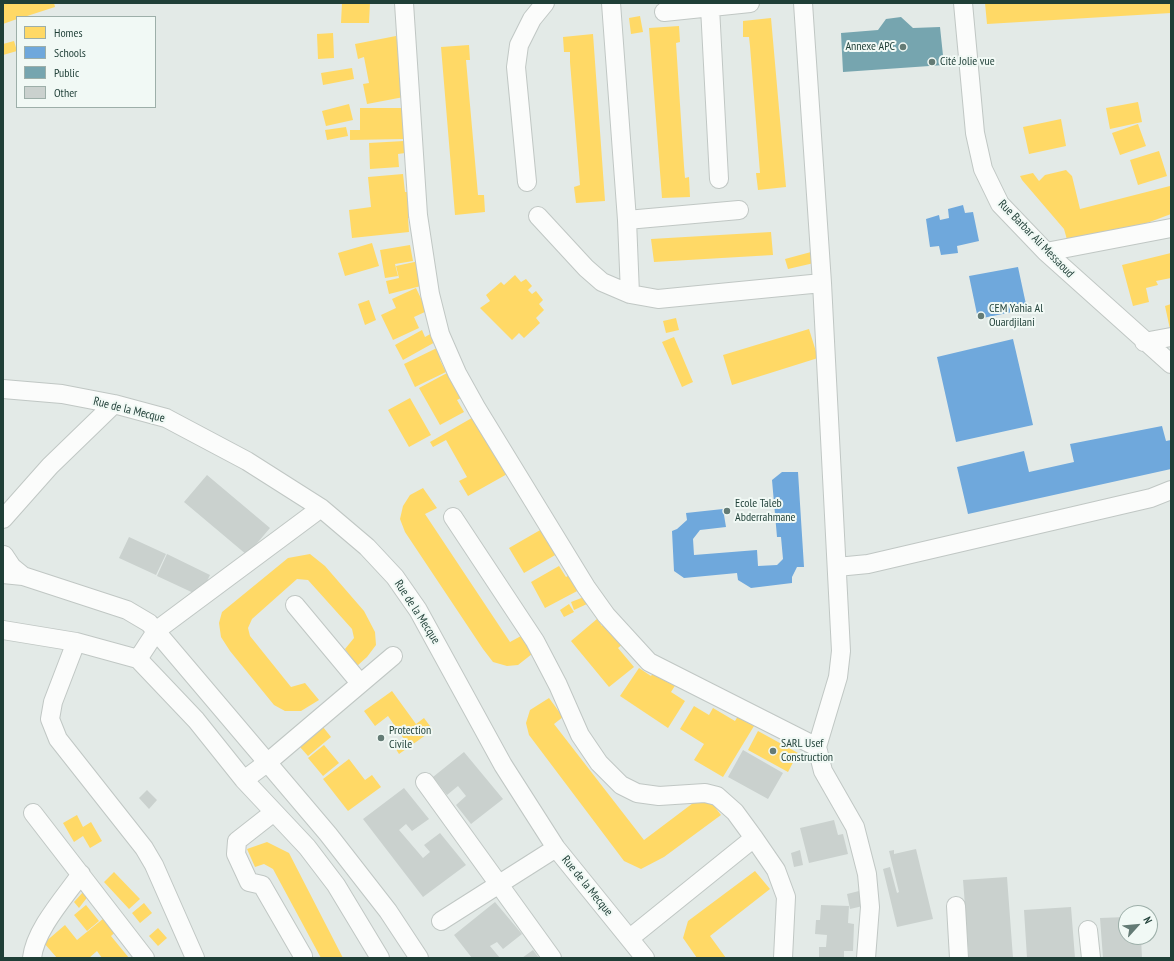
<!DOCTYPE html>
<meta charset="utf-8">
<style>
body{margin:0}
#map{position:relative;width:1174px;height:961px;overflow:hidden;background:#e3eae7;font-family:"PT Sans Narrow",sans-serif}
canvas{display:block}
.frame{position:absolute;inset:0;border:4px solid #1f3f37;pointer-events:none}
.legend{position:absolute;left:16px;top:16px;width:140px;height:92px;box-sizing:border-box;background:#f1f9f5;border:1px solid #9dafa9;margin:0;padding:5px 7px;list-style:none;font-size:12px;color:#1f3f37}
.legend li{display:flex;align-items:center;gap:8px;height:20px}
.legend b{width:20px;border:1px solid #9dafa9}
.north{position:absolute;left:1118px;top:905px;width:40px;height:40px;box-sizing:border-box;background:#f1f9f5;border:1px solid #9dafa9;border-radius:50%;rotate:63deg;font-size:11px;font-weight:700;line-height:16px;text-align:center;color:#1f3f37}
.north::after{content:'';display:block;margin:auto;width:14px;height:18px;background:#647b75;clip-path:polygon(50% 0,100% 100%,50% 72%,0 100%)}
</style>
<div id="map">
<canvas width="1174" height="961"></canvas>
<div class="frame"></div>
<ul class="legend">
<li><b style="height:11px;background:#ffd966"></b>Homes</li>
<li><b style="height:11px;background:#6fa8dc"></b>Schools</li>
<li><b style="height:11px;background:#76a5af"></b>Public</li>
<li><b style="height:11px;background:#cad1ce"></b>Other</li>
</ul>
<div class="north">N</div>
</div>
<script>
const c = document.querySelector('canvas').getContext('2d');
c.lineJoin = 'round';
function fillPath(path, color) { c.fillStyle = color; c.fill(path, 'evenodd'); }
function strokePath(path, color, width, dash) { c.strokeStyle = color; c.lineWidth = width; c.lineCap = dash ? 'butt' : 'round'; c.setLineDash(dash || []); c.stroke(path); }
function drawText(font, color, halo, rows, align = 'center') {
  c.font = font + ' "PT Sans Narrow",sans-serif'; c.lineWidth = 4; c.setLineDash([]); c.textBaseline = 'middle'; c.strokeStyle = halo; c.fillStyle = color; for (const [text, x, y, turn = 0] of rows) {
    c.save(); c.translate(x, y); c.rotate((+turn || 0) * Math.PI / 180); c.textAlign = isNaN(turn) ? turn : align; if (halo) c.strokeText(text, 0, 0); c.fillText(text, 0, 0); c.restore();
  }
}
fillPath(new Path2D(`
 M3,3H54L55,7L24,17H17V19L3,24Z
 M342,3H370L369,23H341Z
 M985,3H1171V13L987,24Z
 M640,16L643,32L631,34L629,18Z
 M771,18L786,187L758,190L756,173H760L750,46L749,37H743V21Z
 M679,26L680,42L676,43L684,166L685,178L689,177L690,197L662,198L649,28Z
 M333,33L334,58L318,59L317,34Z
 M593,34L605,201L576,203L574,187L580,185L570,62V52H564L563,37Z
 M396,36L409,96L367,104L363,84L369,83L364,57L358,59L355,44Z
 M14,41L17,51L3,55V44Z
 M469,45L470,60H466L478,195H484L485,212L455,215L441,47Z
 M352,68L354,79L323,85L321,73Z
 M1138,102L1142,122L1110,129L1106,108Z
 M349,104L353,120L326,126L322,111Z
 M360,108H405V139L350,140V130H360Z
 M1061,119L1066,146L1029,154L1023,127Z
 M1138,124L1146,146L1120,155L1112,133Z
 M346,127L348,136L327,140L325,130Z
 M404,141L405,153L398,154L399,167L370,169L369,143Z
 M1159,151L1167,176L1138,185L1130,160Z
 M1066,170L1072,176L1080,209L1170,186L1171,214L1147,223L1068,243L1064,229L1022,180L1020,176L1033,173L1039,181L1045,175Z
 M403,174L405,192H412L415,218H408L409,232L352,238L349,210L371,207L368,177Z
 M771,232L773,255L654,262L651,239Z
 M372,243L379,266L345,276L338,253Z
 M410,245L413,261L395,264L398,276L385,278L380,250Z
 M811,252L814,263L788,269L785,259Z
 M1171,253V278L1156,281L1158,285L1146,288L1149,302L1133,306L1122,265Z
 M419,261L425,285L389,294L386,281L399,278L396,266Z
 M515,275L521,282L526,279L532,286L528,290L532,294L536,291L543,300L539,304L544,310L536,318L540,323L524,338L519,333L512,340L480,308L490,301L486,295L501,282L504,285Z
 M416,288L427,311L414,317L419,328L393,340L381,315L396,308L392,299Z
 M369,300L376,320L365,325L358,304Z
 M1171,304V329H1170L1165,306Z
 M676,318L679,330L666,333L663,321Z
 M809,329L818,358L732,385L723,355Z
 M422,330L425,337L432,333L437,341L403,360L395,345Z
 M674,337L693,382L682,387L662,342Z
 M443,345L448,356L440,360L446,372L415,387L404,364Z
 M447,373L461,398L457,400L464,412L440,425L419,388Z
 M410,398L431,435L409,447L388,410Z
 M477,415L509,473L468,496L459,481L467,477L446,440L433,447L430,442Z
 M423,488L437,508L425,514L510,642L521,636L532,654L518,665L507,666L493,662L483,649L405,532L400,519L403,506L410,495Z
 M542,529L557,554L524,573L509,548Z
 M310,554L325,566L364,611L375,632L376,645L367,657L357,666L345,649L354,638L352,629L308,580L297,579L252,619L248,628L250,636L291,687L305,683L319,700L301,711H285L274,705L230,651L221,637L219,623L222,612L288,558Z
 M559,566L566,577L573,573L581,589L545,608L531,582Z
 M584,597L587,604L574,610L571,602Z
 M569,604L574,612L564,617L560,610Z
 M597,619L602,626L607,623L624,643L618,648L634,667L609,687L571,641Z
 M639,668L651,676L655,670L676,684L671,692L685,701L668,728L620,696Z
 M392,691L416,724L424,718L433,730L399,754L394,746L404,739L388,716L375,726L364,711Z
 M549,698L563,717L554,724L644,840L705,794L721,815L664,857L641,869L624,861L529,735L526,723L530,710Z
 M694,706L709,715L713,708L735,721L738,716L754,726L723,777L694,760L704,744L680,729Z
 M323,727L331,737L308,756L300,747Z
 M758,731L798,753L788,772L748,750Z
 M324,745L339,763L323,776L308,758Z
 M349,759L365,780L372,775L381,787L348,811L323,779Z
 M77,815L83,827L91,822L102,841L90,848L83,836L74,842L63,823Z
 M267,842L289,853L343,958H321L273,869L264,864L255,867L247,849Z
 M755,871L770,889L710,936L726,958H697L683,938L688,921Z
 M114,872L140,899L129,909L104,882Z
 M84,891L89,895L79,908L74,902Z
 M144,903L152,913L140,923L132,913Z
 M86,905L99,921L87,931L74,915Z
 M109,914L120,928L111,936L129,958H102L97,951L89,958H57L44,943L65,925L77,940Z
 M158,928L167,938L158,946L149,936Z`), '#ffd966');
fillPath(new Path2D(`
 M963,205L965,213L973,212L979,241L957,246L958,253L941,255L939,246L930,247L926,219L939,215L940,220L949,218L948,209Z
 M1018,267L1027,309L978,319L969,276Z
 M1013,339L1033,425L956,442L937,357Z
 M1162,426L1166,441L1171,440V469L968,514L957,467L1024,451L1029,472L1074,462L1070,444Z
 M782,472H798L804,567H797L792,577V583L751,588L738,580L737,573L684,578L674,571L672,531L677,529L687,520L686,513L723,509L726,527L700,530L693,539L694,555L757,550L758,566L777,565L783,559L781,537H777L772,480Z`), '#6fa8dc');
fillPath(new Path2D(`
 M901,17L913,28L940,27L944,65L843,72L841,33L878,30L886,19Z`), '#76a5af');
fillPath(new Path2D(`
 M207,475L270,528L247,555L184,502Z
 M129,537L166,554L156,575L119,558Z
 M167,554L210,575L200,596L157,576Z
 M743,750L783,773L768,799L728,777Z
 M464,752L503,799L471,824L456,805L466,796L458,786L447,795L433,777Z
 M404,788L429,819L412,831L406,824L399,830L423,858L430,852L424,845L440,833L466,865L423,897L363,819Z
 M147,790L157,800L149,809L139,798Z
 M834,820L838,835L843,834L848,854L809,863L800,828Z
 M916,849L933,919L897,927L883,869L890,867L897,893L899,892L889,851L894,850V854Z
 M800,850L803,865L794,867L791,853Z
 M1007,877L1013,958H969L963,880Z
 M859,891L863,906L850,909L847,894Z
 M495,902L522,934L503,949L497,942L490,946L500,958H472L454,935Z
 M821,905L849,906L848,923L854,924L853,951H844V958H819V947H826L827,935L815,934L816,920H820Z
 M1071,907L1075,958H1027L1024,910Z
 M1126,917V937H1141L1142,958H1103L1100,918Z
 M533,950L539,958H522Z`), '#cad1ce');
const minor = new Path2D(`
 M404,3L418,215L430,294L440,334L457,373L477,409L586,587L606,615L649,662L817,747
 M611,3L627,220L630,294
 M803,3L822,283L841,651L838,677L817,747L823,771L855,827L867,874L870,907L866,958
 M963,3L975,133L983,169L1000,204L1046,252L1171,364
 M710,7L719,179
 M664,12L750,3
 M527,182L516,67L519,45L532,19L545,3
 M538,216L586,268L602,282L630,294L658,299L822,283
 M627,220L739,210
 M1046,252L1171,228
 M1144,342L1171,337
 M3,389L62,394L114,404L166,418L247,461L321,508L367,547L395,577L418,610L503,765L556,848L645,958
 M453,517L535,641L558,685L580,735L599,763L621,785L637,793L659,796L705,793L717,796L735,812L754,838L776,870L786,897L783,958
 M3,519L50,466L114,404
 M4,555L12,567L23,576
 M837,567L868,564L1151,498L1171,490
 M3,574L23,576L127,610L149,623L328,834L388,911L419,958
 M295,605L360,683
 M3,630L76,642L138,659L196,720L244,780L307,847L336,885L380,958
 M76,642L53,702L50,719L58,739L144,848L154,865L195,958
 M138,659L157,630L321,508
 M244,780L268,762L393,656
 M425,782L552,958
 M274,812L237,841L236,854L249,882L262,885L303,956V958
 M33,813L145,958
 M956,906L959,958
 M441,921L556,848
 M1088,930L1091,958
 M630,938L754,838
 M32,958C35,930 64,898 81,874`);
strokePath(minor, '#c0c7c4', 20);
strokePath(minor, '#fbfcfb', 18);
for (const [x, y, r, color] of [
 [903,47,4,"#647b75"],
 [932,62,4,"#647b75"],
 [981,316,4,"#647b75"],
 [727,511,4,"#647b75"],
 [381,738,4,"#647b75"],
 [773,751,4,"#647b75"]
]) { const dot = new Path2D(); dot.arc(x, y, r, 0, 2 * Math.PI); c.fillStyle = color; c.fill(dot); strokePath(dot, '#f1f9f5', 1.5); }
drawText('12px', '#1f3f37', '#f1f9f5', [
 ["Annexe APC",895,47,"right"],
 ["Cité Jolie vue",940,62],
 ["CEM Yahia Al",989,309],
 ["Ouardjilani",989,323],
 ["Ecole Taleb",735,504],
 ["Abderrahmane",735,518],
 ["Protection",389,731],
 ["Civile",389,745],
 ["SARL Usef",781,744],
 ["Construction",781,758]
], 'left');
drawText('12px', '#1f3f37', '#f1f9f5', [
 ["Rue Barbar Ali Messaoud",1036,239,46],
 ["Rue de la Mecque",129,410,14],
 ["Rue de la Mecque",417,612,57],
 ["Rue de la Mecque",587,886,51]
]);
</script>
